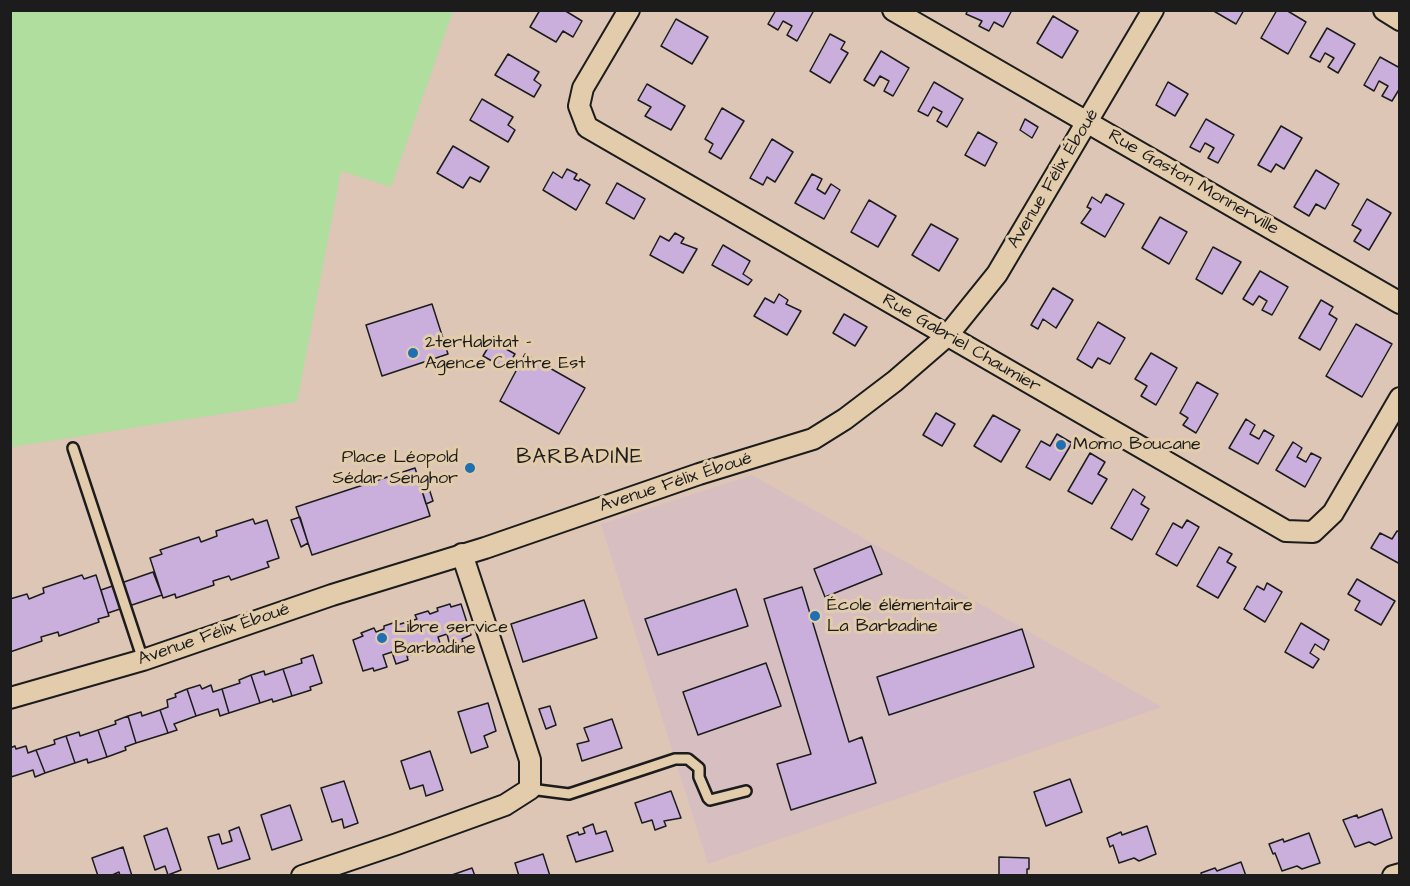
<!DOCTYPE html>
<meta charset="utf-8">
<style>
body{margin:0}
#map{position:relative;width:1410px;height:886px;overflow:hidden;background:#ddc6b5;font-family:"Architects Daughter",sans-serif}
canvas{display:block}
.frame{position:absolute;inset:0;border:12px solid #1c1c1c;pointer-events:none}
</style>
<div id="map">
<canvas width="1410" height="886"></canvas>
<div class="frame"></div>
</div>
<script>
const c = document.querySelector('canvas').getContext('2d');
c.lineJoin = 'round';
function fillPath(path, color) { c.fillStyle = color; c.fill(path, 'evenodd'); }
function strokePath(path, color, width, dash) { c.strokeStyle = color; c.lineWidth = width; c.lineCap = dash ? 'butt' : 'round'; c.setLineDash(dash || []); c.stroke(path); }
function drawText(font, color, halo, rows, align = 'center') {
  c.font = font + ' "Architects Daughter",sans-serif'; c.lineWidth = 6; c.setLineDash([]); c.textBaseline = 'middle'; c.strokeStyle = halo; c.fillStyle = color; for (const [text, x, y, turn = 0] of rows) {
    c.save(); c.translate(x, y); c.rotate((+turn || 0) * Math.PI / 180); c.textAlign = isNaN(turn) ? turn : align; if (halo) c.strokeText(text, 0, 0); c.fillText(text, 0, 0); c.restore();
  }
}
fillPath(new Path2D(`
 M752,475L1162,707L708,864L601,524Z`), '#d7bfc1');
fillPath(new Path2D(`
 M11,10L453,11L391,187L341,171L297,402L11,447Z`), '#afde9e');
const building = new Path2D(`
 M540,10H564L582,21L573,37L563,31L556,42L530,27Z
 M776,10H810L813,12L797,41L787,35L792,26L783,21L778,30L768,24Z
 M968,10H1012L1003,27L994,22L989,31L979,26L982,21L966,14Z
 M1212,10H1244L1236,24Z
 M1277,10H1286L1306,22L1288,54L1261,38Z
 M1053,16L1078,31L1062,58L1037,43Z
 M676,19L708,37L692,64L661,46Z
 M1327,28L1355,44L1338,73L1328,67L1334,58L1325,53L1320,62L1310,57Z
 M830,34L845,42L841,49L848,53L830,83L810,71Z
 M881,51L909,68L893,96L884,91L889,81L880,76L874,86L864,80Z
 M508,54L539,72L534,80L541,85L534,97L495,75Z
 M1380,57L1400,68V88L1392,101L1382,96L1388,86L1379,81L1374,91L1364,85Z
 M934,82L963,99L947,127L937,121L942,112L933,107L928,116L918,111Z
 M1168,82L1188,94L1175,116L1156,105Z
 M647,84L685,106L671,130L645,116L651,107L638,100Z
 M482,99L513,117L508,125L515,130L508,142L470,120Z
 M722,108L744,121L721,159L709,152L713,144L705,139Z
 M1025,119L1038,127L1032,138L1020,130Z
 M1206,119L1234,135L1218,163L1208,158L1214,148L1205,143L1200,152L1190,147Z
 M1281,126L1302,138L1284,169L1276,164L1271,172L1258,165Z
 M978,132L997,143L985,166L965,155Z
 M772,139L793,152L775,182L767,177L763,185L750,178Z
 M453,146L489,167L480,182L470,177L463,188L437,173Z
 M567,169L577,174L574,179L579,181L580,179L590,185L576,210L543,190L553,172L562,178Z
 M1316,170L1339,184L1325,209L1316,204L1309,216L1294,207Z
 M812,174L822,179L817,189L825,194L831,184L840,190L824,219L795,203Z
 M617,183L645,199L634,219L606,203Z
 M1106,194L1124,204L1105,237L1081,223L1091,209L1087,207L1092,197L1101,203Z
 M1367,199L1391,213L1369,250L1354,241L1361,230L1352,225Z
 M869,200L896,216L878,247L851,232Z
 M1160,217L1187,232L1169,264L1142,248Z
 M931,224L958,239L939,271L912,255Z
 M675,233L684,238L681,243L697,249L683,273L650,255L660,236L669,241Z
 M723,245L750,261L743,274L752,280L748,285L712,265Z
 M1213,247L1241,262L1222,294L1196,279Z
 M1260,271L1288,287L1272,315L1262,310L1267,301L1259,296L1253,305L1243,299Z
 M1053,288L1073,300L1056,328L1043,319L1038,329L1031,325Z
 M779,294L788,300L786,304L801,311L787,335L754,316L765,298L774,303Z
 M1321,300L1333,307L1329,314L1337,319L1320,350L1299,338Z
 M432,304L448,354L382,376L366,325Z
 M844,314L867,327L855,346L833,333Z
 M1098,322L1125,338L1110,364L1098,358L1092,368L1077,359Z
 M1356,324L1392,344L1362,397L1326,376Z
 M492,341L515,354L506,369L483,356Z
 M1151,353L1177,368L1156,405L1141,396L1147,386L1135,379Z
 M525,354L585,388L559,434L500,401Z
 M1197,382L1218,394L1196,433L1183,425L1188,418L1180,413Z
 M936,413L955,424L942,446L923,435Z
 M993,415L1020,430L1001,462L974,446Z
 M1246,419L1255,425L1250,434L1259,439L1264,430L1274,436L1258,464L1229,448Z
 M1057,434L1072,443L1050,480L1026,467L1041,441L1050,446Z
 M1293,442L1302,448L1297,457L1306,462L1311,453L1321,458L1305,487L1276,470Z
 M1090,453L1105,462L1098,474L1107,479L1092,504L1068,491Z
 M415,468L430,516L312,555L296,507Z
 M425,476L433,501L426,504L418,478Z
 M1133,489L1145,497L1141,504L1149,509L1132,540L1111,528Z
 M300,517L308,543L301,547L291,520Z
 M253,519L255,524L267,520L279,558L267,562L269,567L231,580L229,576L213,581L214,585L176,598L175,594L163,598L150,558L162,554L160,550L199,537L201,542L217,536L216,531Z
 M1187,520L1199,527L1177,566L1156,554L1173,523L1182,528Z
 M1397,531L1400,532V564L1371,548L1380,533L1392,539Z
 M871,546L882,574L825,597L814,569Z
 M1219,547L1232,554L1227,562L1236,567L1218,598L1197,586Z
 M153,572L162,595L108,613L101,590Z
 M82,575L84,579L96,575L109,616L98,619L99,622L59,636L58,632L41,637L42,641L10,652V599L27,594L29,599L44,593L43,588Z
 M1357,579L1395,601L1381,625L1355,610L1360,601L1348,594Z
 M1267,583L1282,592L1265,622L1244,609L1257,586L1264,590Z
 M802,587L849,742L862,737L876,783L791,810L777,764L811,754L764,599Z
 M736,589L748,626L658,655L645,619Z
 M584,600L597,638L523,662L511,624Z
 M450,604L451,607L461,604L471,635L462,639L463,642L450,646L447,634L438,637L442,649L429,654L428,649L407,656L408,660L396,664L392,652L383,655L387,667L374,671L373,668L363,671L353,640L363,636L361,633L374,628L376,632L384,629V626L396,622L397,625L417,619L415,615L428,611L430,614L438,611L437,608Z
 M1301,623L1329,640L1324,650L1315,644L1310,653L1319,659L1313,668L1285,652Z
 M1022,629L1034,667L889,715L877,677Z
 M313,655L322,683L310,687L311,690L292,696L283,669L302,663L301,659Z
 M766,663L781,706L698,735L683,692Z
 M283,669L292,696L273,702L272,699L260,703L251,675L264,671L265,675Z
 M251,675L260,703L229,713L222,689L240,683L239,680Z
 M200,685L202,689L211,685L213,692L222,689L229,713L220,716L218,709L196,716L187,689Z
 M187,689L196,716L174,724L177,730L168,733L160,710L168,707L167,700L176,697L175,694Z
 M488,703L496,731L484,736L488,747L471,753L458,712Z
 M550,706L556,725L546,729L539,709Z
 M160,710L168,733L136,743L128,716L141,712L142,716Z
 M128,716L136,743L125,747L126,750L107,757L98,730L116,724L115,721Z
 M612,719L622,748L582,761L577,744L589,741L584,728Z
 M98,730L107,757L88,763L87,759L75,763L66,736L79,732L80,736Z
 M66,736L75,763L45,773L36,750L55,744L54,740Z
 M15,746L16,749L26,746L28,753L36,750L45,773L35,777L33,770L11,777L10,748Z
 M430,751L443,790L426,796L423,785L410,789L401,761Z
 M1070,779L1082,812L1046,826L1034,792Z
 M344,781L358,823L344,828L342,819L332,822L321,788Z
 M671,791L681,818L664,821L666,826L655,830L652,820L642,823L635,803Z
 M290,805L302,840L272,850L261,815Z
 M1382,809L1392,838L1375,845L1369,842L1355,847L1343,820L1357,815L1358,818Z
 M593,824L596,834L606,831L613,851L576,862L567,836L578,832L579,835L585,833L583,828Z
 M1147,826L1156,854L1139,861L1134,858L1119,863L1113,845L1110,847L1107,838L1121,832L1122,835Z
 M239,827L250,859L218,869L208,837L219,834L222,844L232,841L229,831Z
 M167,828L181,870L168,875L165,866L155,870L144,836Z
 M1309,833L1320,863L1302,869L1297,866L1282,871L1275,853L1273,854L1269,844L1283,839L1284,842Z
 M123,847L132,876H120L119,872L110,876H98L92,858Z
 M543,854L550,876H519L515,863Z
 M999,857L1029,858V869H1027V876H999Z
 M1241,862L1246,876H1202L1201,873L1215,868L1217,871Z
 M472,868L475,876H449Z`);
fillPath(building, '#caafdd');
strokePath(building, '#1c1c1c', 1.5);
const service = new Path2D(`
 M73,448L143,660
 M530,789L569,794L675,759H688L699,768V777L708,798L710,800L746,791`);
const minor = new Path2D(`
 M629,10L583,88L579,106L587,127L1286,531L1313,532L1333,513L1400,398
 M893,10L1400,303
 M1384,10L1400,20
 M10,698L143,660L332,595L485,548L699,474L813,439L845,419L895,381L947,336L997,274L1153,10
 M302,876L397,844L505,805L530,789V760L462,554
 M1393,876L1400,874`);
strokePath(service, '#1c1c1c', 14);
strokePath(minor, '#1c1c1c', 24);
strokePath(service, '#e2ccab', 9);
strokePath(minor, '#e2ccab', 20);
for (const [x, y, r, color] of [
 [413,353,6,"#1f6fb2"],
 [1061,445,6,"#1f6fb2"],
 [470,468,6,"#1f6fb2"],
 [815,616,6,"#1f6fb2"],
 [382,638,6,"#1f6fb2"]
]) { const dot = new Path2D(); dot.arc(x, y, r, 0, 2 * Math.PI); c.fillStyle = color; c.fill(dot); strokePath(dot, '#e2ccab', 2); }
drawText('18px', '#1c1c1c', '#e2ccab', [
 ["Avenue Félix Éboué",1054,179,-59],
 ["Rue Gaston Monnerville",1193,183,30],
 ["Rue Gabriel Chaumier",961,344,30],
 ["Avenue Félix Éboué",676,483,-18],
 ["Avenue Félix Éboué",214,635,-19]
]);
drawText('18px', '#1c1c1c', '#e2ccab', [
 ["2terHabitat -",425,343],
 ["Agence Centre Est",425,364],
 ["Momo Boucane",1073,445],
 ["Place Léopold",458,458,"right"],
 ["Sédar Senghor",458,479,"right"],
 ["École élémentaire",827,606],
 ["La Barbadine",827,627],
 ["Libre service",394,628],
 ["Barbadine",394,649]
], 'left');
c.letterSpacing = '1.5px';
drawText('21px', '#1c1c1c', '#e2ccab', [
 ["BARBADINE",580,459]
]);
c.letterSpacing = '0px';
</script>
